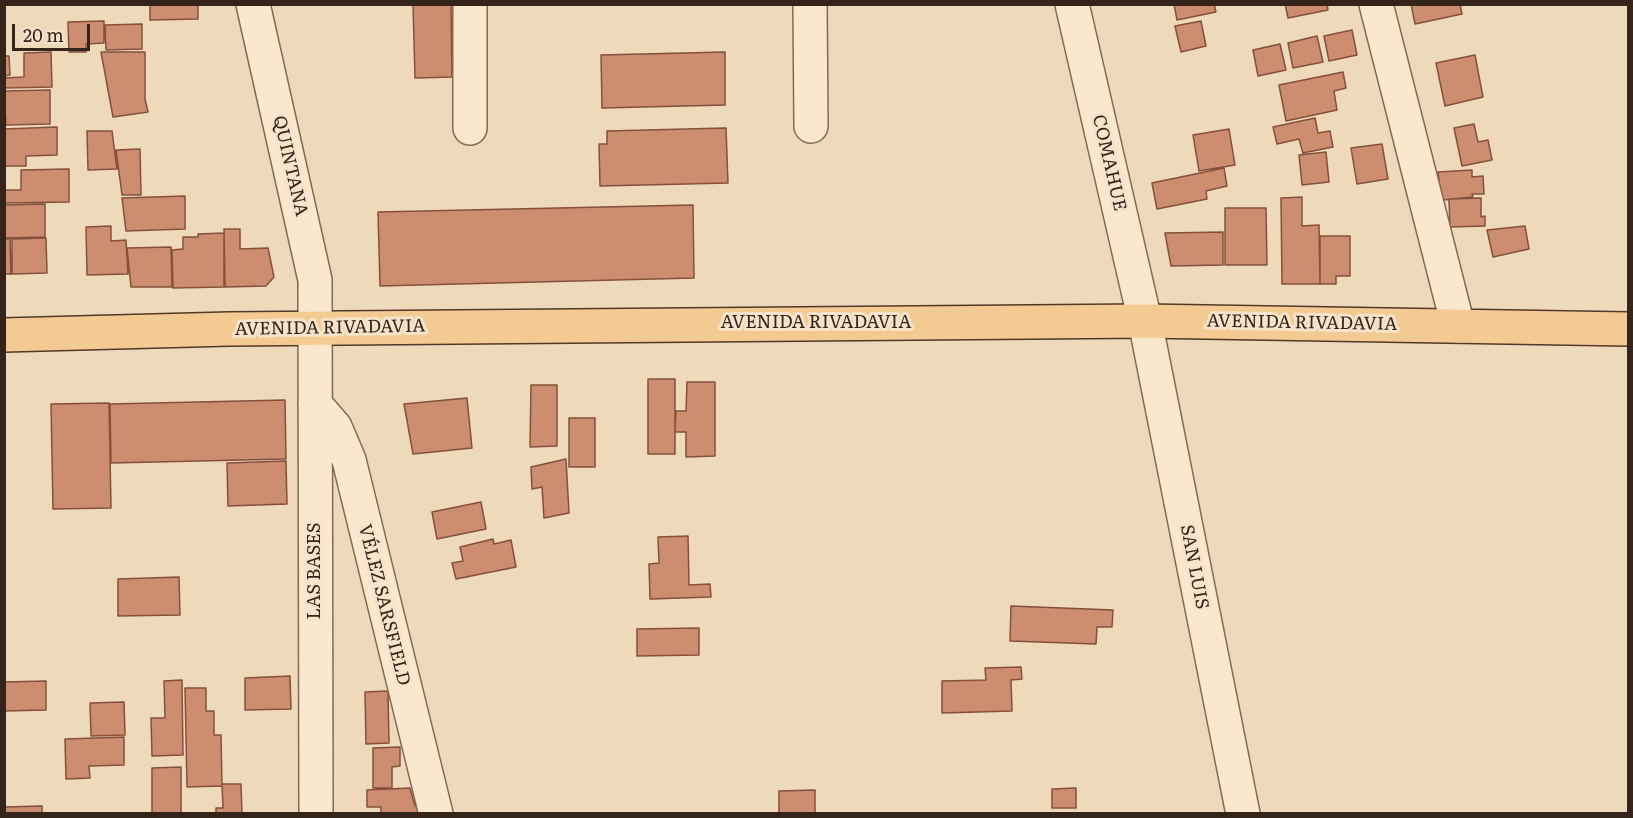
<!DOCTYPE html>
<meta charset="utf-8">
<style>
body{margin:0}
#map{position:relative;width:1633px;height:818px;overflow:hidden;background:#eed9bb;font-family:Literata,serif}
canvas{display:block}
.frame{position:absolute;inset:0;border:6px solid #34241a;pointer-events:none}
.scale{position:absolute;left:12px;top:24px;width:78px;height:27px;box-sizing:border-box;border:3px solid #34241a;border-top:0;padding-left:8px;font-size:18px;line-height:21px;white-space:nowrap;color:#34241a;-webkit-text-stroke:4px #f5e4cb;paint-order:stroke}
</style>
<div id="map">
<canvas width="1633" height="818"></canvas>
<div class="frame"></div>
<div class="scale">20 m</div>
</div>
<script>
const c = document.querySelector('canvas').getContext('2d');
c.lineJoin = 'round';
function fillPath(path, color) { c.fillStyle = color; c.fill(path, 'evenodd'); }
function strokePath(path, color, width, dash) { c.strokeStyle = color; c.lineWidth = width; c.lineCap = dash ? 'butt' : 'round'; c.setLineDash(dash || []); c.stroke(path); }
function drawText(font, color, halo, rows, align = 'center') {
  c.font = font + ' Literata,serif'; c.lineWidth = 6; c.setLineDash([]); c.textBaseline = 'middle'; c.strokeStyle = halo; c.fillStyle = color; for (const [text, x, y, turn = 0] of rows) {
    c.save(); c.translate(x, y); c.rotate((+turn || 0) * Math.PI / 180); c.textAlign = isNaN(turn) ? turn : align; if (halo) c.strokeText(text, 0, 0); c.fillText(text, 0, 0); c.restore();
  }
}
const building = new Path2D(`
 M150,4H198V19L150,20Z
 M413,4H451L452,77L415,78Z
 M1174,4H1214L1216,12L1177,20Z
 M1285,4H1327L1328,10L1288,18Z
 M1411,4H1460L1462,14L1415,24Z
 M104,21V43L86,44V52H69L68,22Z
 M1201,21L1206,46L1181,52L1175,26Z
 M142,24V49L106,50L105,25Z
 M1352,30L1357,55L1329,61L1324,36Z
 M1317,36L1323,62L1293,68L1288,43Z
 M1280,44L1286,70L1258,76L1253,50Z
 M51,52L52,87L4,88V78L24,77V53Z
 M101,52H145V99L148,112L113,117Z
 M725,52V105L602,108L601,55Z
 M1475,55L1483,97L1445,106L1436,63Z
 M4,56H9L10,75L4,76Z
 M1343,72L1346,88L1334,91L1337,110L1286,121L1279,85Z
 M50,90V124L6,125L4,91Z
 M1315,118L1318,133L1330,131L1333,147L1303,153L1299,139L1277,144L1273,127Z
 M1474,124L1478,142L1488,140L1492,160L1462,166L1454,128Z
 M57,127V155L26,156V166H4V129Z
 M726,128L728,183L600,186L599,144H607V131Z
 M1229,129L1235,165L1199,171L1193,135Z
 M87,131H112L117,169L88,170Z
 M1382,144L1388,179L1357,184L1351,148Z
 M140,149L141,195H122L116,150Z
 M1326,152L1329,182L1302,185L1299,155Z
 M1224,168L1227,186L1206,191L1207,199L1157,209L1152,183Z
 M69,169V202L4,203V190H21V170Z
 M1472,170V177L1483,176L1484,194H1472L1473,197L1441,200L1438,172Z
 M185,196V229L126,231L122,198Z
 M1302,197V226L1319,225L1320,284H1282L1281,198Z
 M1481,198V217L1485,216V226L1450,227L1449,199Z
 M45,204V237L4,238V205Z
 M693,205L694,278L380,286L378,212Z
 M1225,208H1266L1267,265H1225Z
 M111,226V241L126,240L128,274L87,275L86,227Z
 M1525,226L1529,249L1493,257L1487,230Z
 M224,229H240V249L268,248L274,277L266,286L225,287Z
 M1223,232V265L1171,266L1165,233Z
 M224,233V287L173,288L172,250L183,249V237H198V234Z
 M1320,236H1350V276H1336V284H1320Z
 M46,238L47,273L12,274V239Z
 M4,239H10L11,274H4Z
 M171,247L172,287H131L127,248Z
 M648,379H675V454H648Z
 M687,382H715V456L686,457V432H675L676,411H686Z
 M531,385H557V446L530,447Z
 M467,398L472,448L413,454L404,404Z
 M285,400L286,459L111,463L110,404Z
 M109,403L111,508L53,509L51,404Z
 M569,418H595V467H569Z
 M566,459L569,513L544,518L542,487L532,489L531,467Z
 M286,461L287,504L228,506L227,463Z
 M481,502L486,529L437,539L432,512Z
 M688,536L689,585L710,584L711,597L650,599L649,564L659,563L658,537Z
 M493,539L494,544L511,540L516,567L456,579L452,563L463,561L460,547Z
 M179,577L180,615L118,616V579Z
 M1011,606L1113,610L1112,627H1097L1096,644L1010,641Z
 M699,628V655L637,656V629Z
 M1021,667L1022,679L1011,680L1012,711L942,713V681L986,680L985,668Z
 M290,676L291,709L245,710V678Z
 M182,680L183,755L152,756L151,718H165L164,681Z
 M46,681V710L4,711V682Z
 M185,688H206V711H214V735H221L222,786L187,787Z
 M388,691L389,743L366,744L365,692Z
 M124,702L125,735L91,736L90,703Z
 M124,737V765L89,766L90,778L66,779L65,739Z
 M400,747V766L392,767V788H373V748Z
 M181,767V814H152V768Z
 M222,784H241L242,814H216V808H223Z
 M410,788L415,806H421L423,814H381V807H367V790Z
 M1076,788V808H1052V789Z
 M815,790V814H779V791Z
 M42,806V814H4V807Z`);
fillPath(building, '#cc8d70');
strokePath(building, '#84503b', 1.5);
const minor = new Path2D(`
 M253,4L315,280L316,814
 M810,4L811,126
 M1072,4L1145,321L1243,814
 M1376,4L1458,326
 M470,128V4
 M315,404L335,427L349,460L436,814`);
const major = new Path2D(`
 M4,335L229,329L1145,321L1628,329`);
strokePath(minor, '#856955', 36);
strokePath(major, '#52382a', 36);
strokePath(minor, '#f9e7ce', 33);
strokePath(major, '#f3ca91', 33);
drawText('18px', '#34241a', '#f5e4cb', [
 ["COMAHUE",1109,163,77],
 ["QUINTANA",290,166,77],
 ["AVENIDA RIVADAVIA",816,323],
 ["AVENIDA RIVADAVIA",1302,323,1],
 ["AVENIDA RIVADAVIA",330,328,-1],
 ["SAN LUIS",1194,567,79],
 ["LAS BASES",315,571,-90],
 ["VÉLEZ SARSFIELD",384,605,76]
]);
</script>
